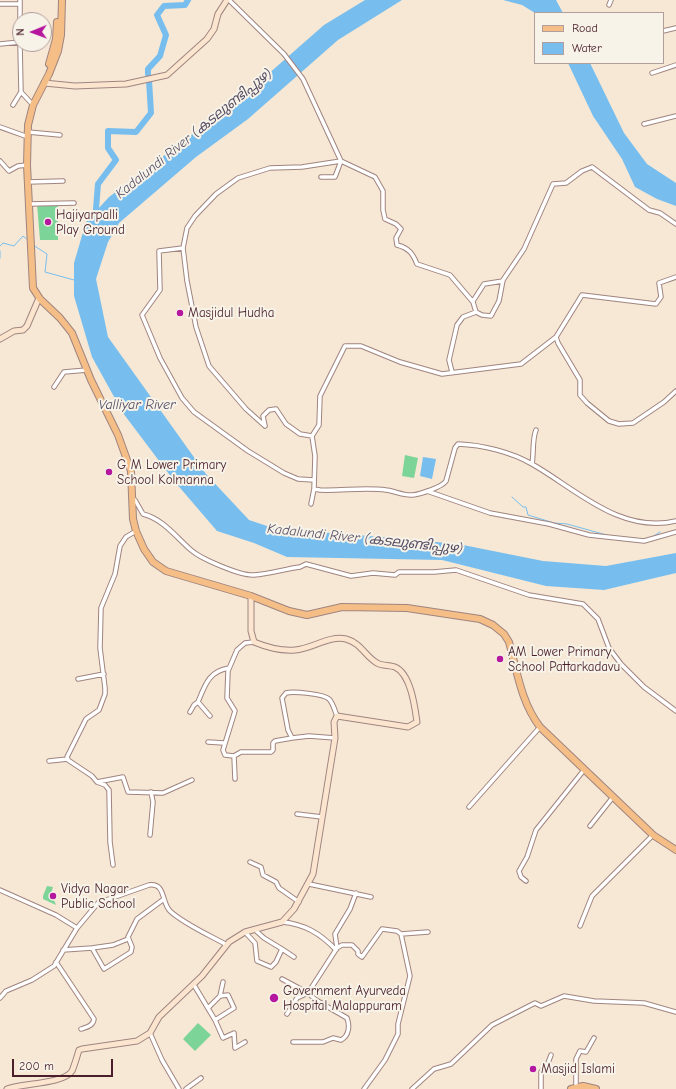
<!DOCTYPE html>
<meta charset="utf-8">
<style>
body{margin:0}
#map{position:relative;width:676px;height:1089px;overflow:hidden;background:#f6e8d4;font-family:"Comic Neue",sans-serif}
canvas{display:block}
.legend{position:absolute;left:534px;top:12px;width:130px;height:52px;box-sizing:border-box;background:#f7f3e8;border:1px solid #b29e9c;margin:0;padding:5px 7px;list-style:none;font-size:12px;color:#4a1f2b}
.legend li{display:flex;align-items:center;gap:8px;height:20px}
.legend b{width:20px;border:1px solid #b29e9c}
.north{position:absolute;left:12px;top:12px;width:40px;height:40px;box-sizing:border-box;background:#f7f3e8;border:1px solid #b29e9c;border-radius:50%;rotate:269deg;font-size:11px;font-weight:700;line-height:16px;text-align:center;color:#4a1f2b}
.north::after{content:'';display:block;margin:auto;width:14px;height:18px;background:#b5179e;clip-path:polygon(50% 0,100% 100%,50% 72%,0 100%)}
.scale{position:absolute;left:12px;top:1059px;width:101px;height:18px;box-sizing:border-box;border:2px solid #4a1f2b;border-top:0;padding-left:5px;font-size:12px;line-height:14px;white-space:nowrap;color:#4a1f2b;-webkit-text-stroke:3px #f7f3e8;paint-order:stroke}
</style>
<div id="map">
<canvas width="676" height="1089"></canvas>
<ul class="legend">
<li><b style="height:5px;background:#f5be86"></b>Road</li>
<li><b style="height:11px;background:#77beef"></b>Water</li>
</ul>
<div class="north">N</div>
<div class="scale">200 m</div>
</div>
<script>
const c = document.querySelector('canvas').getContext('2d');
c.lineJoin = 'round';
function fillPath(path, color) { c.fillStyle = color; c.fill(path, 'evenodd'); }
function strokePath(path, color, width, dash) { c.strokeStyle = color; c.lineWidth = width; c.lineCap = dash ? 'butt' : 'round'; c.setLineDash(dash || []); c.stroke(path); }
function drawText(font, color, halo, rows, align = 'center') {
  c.font = font + ' "Comic Neue","Noto Sans Malayalam",sans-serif'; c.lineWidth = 4; c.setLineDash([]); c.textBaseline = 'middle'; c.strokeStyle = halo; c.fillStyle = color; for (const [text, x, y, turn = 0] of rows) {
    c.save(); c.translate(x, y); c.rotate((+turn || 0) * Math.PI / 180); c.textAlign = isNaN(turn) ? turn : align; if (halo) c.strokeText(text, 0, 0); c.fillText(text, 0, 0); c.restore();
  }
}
fillPath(new Path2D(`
 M37,204H58V240H40Z
 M405,455L418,458L414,478L402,476Z
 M47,886L53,887L51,893L56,905L43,899V896Z
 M198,1023L211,1035L195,1051L183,1039Z`), '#7dd498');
fillPath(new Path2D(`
 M365,0H402L338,40L248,119L196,157L119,223L108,242L96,279L108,337L206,474L249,520L285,532L336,533L458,544L543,561L606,566L676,553V573L604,590L546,586L442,560L287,557L254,543L217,531L175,482L123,413L92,357L74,296V263L86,222L109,197L242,97L324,25Z
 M503,0H556L563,13H535L522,5Z
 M568,63H590L624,133L647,164L676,183V206L657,199L635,187L622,159L593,116Z
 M423,457L436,459L432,479L420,476Z`), '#77beef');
strokePath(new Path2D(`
 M33,245L47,254L45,272L74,280
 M0,246L3,243L14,246L23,236L28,240
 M0,251V258
 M512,497L523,507H526L528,515L554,523L567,524L610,536
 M652,537L660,532`), '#77beef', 1);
strokePath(new Path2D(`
 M148,74V69L160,56L166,35L157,15L164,6L185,5L188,0
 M101,215L96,209L98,184L116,160L108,148V131L136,132L151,113L149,80`), '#77beef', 6);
const street = new Path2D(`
 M20,0V38
 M229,0L284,54L303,79L341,161L375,177L383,191V210L385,219L396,224L401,229L396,238L397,245C409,248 413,254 417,264L450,275L473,302L476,312
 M0,4H20
 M609,5L611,0
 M663,31L676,28
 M0,44L20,42
 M20,44L21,92L33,105
 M652,73L676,65
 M13,105L21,92
 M644,124L676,116
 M0,127L28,137
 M28,132L60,135
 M0,161L9,171L18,166L27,165
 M321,177H335L341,161
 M28,182L63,181
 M29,204L74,203
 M183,248L159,251L160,290L142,315L160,358L182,398L194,412L248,451L284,473L298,479L314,480
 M676,277L659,283L661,297L656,304L582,295L556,337L521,364L442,374L400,362L361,346H345L320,396L319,425L312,436L315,456L314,489L320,490C342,491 364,487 386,490C395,491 403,496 413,495C421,494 442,487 446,481L455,448L458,444C483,445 511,452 532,464C576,489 620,534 676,521
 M473,301L484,284L503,281
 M476,312L482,315L491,316L499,301L503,280L524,249L553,184L566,183L582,171L592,167L649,210L660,213L676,224
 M556,337L558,343L580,380V395L587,403L609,421L619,424L633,423L664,402L676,391
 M452,372L449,360L457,325L463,317L476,312
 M54,387L64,372L87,370
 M265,426L246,409L209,366L196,327L187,281L183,248L187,228L195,216L216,194L238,178L270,168L302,167L341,161
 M265,426L263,416L269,410L276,409L286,424L300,434L312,436
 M532,464C534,452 532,440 536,430
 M427,491L490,513L549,524L589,535L644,541L676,532
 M132,499L135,500L143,514C163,519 176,537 191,550C201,559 241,576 254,575C269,574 285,569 300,567L306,564L351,576L373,573L395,575L399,572H434L456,570L529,595L583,604L598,619L609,648L621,664L644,687L676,711
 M311,504L314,489
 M78,679L104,674
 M190,712L194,705L198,702
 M210,716L198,702C205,685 209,671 229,668
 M335,738L309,736L292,738L288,730L282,698L286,693C293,691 324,694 329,699C333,703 335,711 337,716
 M208,742L224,743
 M234,756L241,752H271L273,750V743L275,741L292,738
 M49,761L68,759
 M235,779L234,756L225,755L223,750L235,711L227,698L228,671L237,650L245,643L254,642
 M97,782L123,777L128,792L163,793L192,780
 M469,807L540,727
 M297,814L322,817
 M590,826L613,797
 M150,835L153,802L151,792
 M250,862L261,867L263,875L276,882L279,888L299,902
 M113,865L110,842L109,790L105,785L97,782L92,776L68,760L67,757L86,719L99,710L105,694V688L100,648L101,608L115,574L120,546L126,537L136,531
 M526,881L521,877L519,871L527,857L536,830L584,770
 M309,884L371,897
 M0,890L56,915L77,928
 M282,922C304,924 320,933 336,950
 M580,926L592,896L653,835
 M245,932L255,943L257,961L271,967L276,962L282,949L264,938L254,929
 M401,934L428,932
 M92,948L113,945L128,939
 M337,948L335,934L350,909L356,893
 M282,949L294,957
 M63,950L92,948L104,969L131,952L132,947L128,937L137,919L164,899
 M56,962L94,1019C93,1026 87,1027 81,1029
 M282,979L308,993
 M194,985L215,1020L223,1038L234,1033L235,1048L245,1042
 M220,996L223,982
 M0,998L6,991L32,980L54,966L77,928L98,903L149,885C166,883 161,902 170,911C184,924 209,935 227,945
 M208,1008L220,996L228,995L234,1008L215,1020
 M287,1014L297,998L308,993
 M150,1033L162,1060L179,1089
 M293,1042H323L333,1038L341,1040C349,1036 350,1026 347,1018L316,1000L308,993L337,948L342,945H352L358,951V954L362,957L382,929L397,931L401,934L410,976L398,1024V1034L385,1060L364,1089
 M576,1088V1059L580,1051L586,1052L594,1038
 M186,1089L201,1078
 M412,1089L434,1069L451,1064L492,1025L535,1003L541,1006L564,996L594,1001L644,1003L676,1012
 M541,1089V1072L548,1063L551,1055`);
const secondary = new Path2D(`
 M44,83L75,86L126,84L167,75L207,39L214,29L218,14L227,0
 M0,339L14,331L23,330L27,326L39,298
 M7,1089C22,1083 64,1084 72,1071C75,1064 77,1056 79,1050L82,1049L137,1041L150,1033L159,1017L202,976L229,942L245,932L282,922L294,909L313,874L335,738L334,722L337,716L408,727L417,722C415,708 411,674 395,667C389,665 382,666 377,663C365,656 361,643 346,639C329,635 312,649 295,650C282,651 266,647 254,642L251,631V596`);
const primary = new Path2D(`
 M62,0L61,35L58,51L49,74L33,105L28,125L27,165L33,288L40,299L60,318L72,333L91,380L118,435L131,471L133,519L136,531L144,549L153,562L166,571L251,596L289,611L307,615L342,607L407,608L480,619L493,625L504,634L509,642C517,671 521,702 540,727L653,835L676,850
 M49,64L56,39L57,22
 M571,1089L583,1086L596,1089`);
strokePath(street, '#a08480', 5.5);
strokePath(secondary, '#a08480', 7);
strokePath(primary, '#a08480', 8);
strokePath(street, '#fff', 3.5);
strokePath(secondary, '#fbe5cf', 5);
strokePath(primary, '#f5be86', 6);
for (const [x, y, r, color] of [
 [48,222,4,"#b5179e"],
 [180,313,4,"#b5179e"],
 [109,472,4,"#b5179e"],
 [500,659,4,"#b5179e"],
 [53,896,4,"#b5179e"],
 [274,998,5,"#b5179e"],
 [533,1069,4,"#b5179e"]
]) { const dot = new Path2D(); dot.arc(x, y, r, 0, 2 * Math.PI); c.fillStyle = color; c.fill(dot); strokePath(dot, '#f7f3e8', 1.5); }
drawText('13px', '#4a1f2b', '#f7f3e8', [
 ["Hajiyarpalli",56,215],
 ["Play Ground",56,230],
 ["Masjidul Hudha",188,313],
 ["G M Lower Primary",117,465],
 ["School Kolmanna",117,480],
 ["AM Lower Primary",508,652],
 ["School Pattarkadavu",508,667],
 ["Vidya Nagar",61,889],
 ["Public School",61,904],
 ["Government Ayurveda",283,991],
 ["Hospital Malappuram",283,1006],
 ["Masjid Islami",541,1069]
], 'left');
drawText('italic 14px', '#584f66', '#f7f3e8', [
 ["Kadalundi River (കടലുണ്ടിപ്പുഴ)",194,134,-39],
 ["Valliyar River",137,405],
 ["Kadalundi River (കടലുണ്ടിപ്പുഴ)",365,539,6]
]);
</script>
